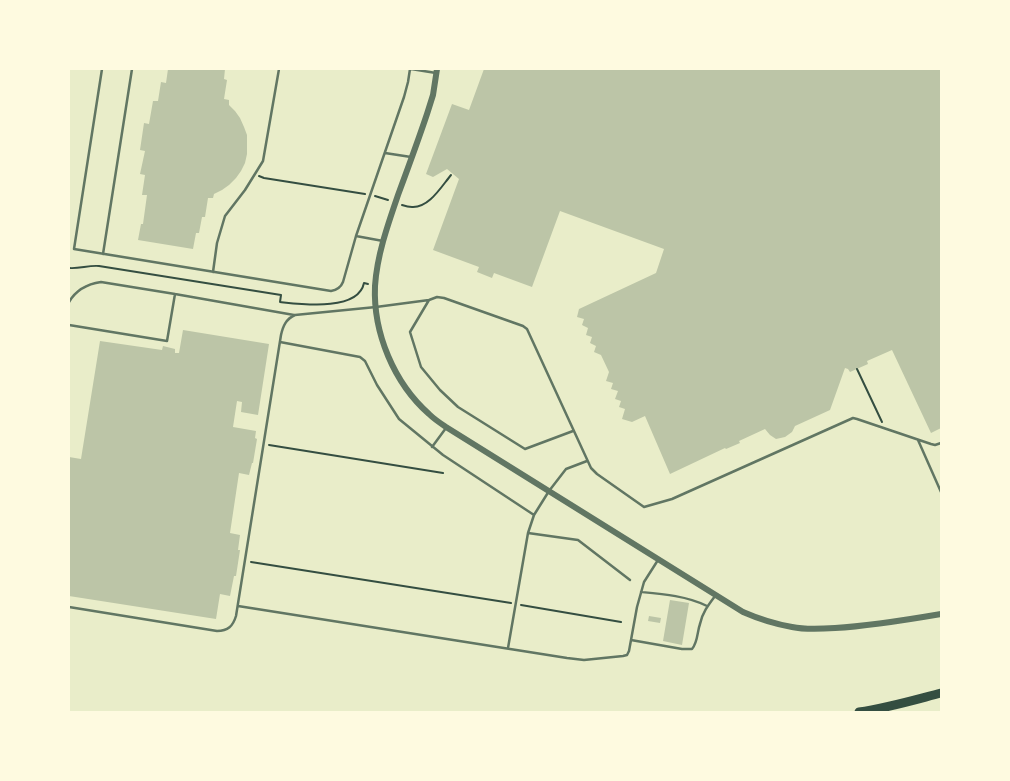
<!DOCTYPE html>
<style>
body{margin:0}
#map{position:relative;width:1010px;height:781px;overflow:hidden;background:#e9edc9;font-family:Rubik,sans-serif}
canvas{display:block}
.frame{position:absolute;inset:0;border:70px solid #fefae0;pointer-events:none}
</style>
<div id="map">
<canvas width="1010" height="781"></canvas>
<div class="frame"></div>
</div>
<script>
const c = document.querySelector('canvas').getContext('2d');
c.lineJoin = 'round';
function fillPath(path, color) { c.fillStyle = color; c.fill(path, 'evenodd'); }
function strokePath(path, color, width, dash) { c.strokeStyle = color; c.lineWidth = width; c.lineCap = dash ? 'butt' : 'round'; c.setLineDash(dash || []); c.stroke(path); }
fillPath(new Path2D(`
 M168,69H225L224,79L227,80L224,99L229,100V105L235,111L240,118L244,127L247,135V154L245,163L241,171L236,178L229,185L222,190L214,194L213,198H208L205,217H202L199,233H196L193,249L138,240L141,224H143L147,195H142L145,175L140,174L145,151L140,150L144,123L149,124L153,101H158L161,82L166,83Z
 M484,69H941V428L931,433L892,350L867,361L868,364L850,372L848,369L845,368L830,410L795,426L792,432L785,437L776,439L770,435L765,429L739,441L740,443L726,449L725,448L670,474L645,416L632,422L622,419L625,409L619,407L621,401L615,399L618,391L611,389L613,383L606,381L609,372L601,355L594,352L596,346L590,343L592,337L586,335L588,328L582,325L584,319L577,317L579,309L656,273L664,249L560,211L532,287L494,273L492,278L477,272L479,267L433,250L459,179L447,169L433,177L426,174L452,104L469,110Z
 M183,330L269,344L258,415L241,412L242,402L237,401L233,427L256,431L255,438L257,439L253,463H252L249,475L239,473L230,533L240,535L238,550H240L236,576H234L230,596L220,594L216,619L69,596V531L70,526H69V457L81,459L100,341L162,350L163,346L175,349V353H179Z
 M670,600L689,603L682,645L663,641Z
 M649,616L661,618L660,623L648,621Z`), '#bcc5a7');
strokePath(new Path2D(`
 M259,176L264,178L365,194
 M375,196L388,200
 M402,205C405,206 409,207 412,207C429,208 441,187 451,175
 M69,268C79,269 89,265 99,266L281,295L280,302C300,304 358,312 364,283L368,284
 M857,369L882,422
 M269,445L443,473
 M251,562L511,603
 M521,605L621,622`), '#344e41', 2);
strokePath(new Path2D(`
 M102,69L74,249L331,291C337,290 341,287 343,282L356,236L404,97L408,82L410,69
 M411,69L436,73
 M385,153L411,157
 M356,236L383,241
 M103,254L132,69
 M213,272L217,243L225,216L245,190L263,161L279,69
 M429,300L410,332L421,367L440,390L458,407L525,449L573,431
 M69,302C76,290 87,284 101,282L175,294L294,315
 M69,325L167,341L175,294
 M280,342L360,357L365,361L377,385L399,419L443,455L534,515
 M918,440L941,492
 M432,447L446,428
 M528,533L578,540L630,580
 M641,592C663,594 687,596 707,606
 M238,606L567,658L584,660L623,656L627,655L629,651L637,607L644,582L658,560
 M69,607L217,631C228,631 233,626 236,616L281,335C283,326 286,319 295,315L376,307L429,300L437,297L444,298L523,326L527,329L591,468L597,474L644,507L672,499L853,418L857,419L931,444L935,445L941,443
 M631,640L682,649H692C698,642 697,632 700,624C702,613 709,604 715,596
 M508,648L528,533L534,515L549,491L566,469L587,461`), '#617663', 2.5);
strokePath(new Path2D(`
 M437,69L433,95L427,114C418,141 408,168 398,195C388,224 377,255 375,286C373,333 394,383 429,414C434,419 440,423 446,427L743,612C759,619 775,624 792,627C806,630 821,629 835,628C871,626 906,620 941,614`), '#617663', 6);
strokePath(new Path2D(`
 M859,712C887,708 914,700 941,693`), '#344e41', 9);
</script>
